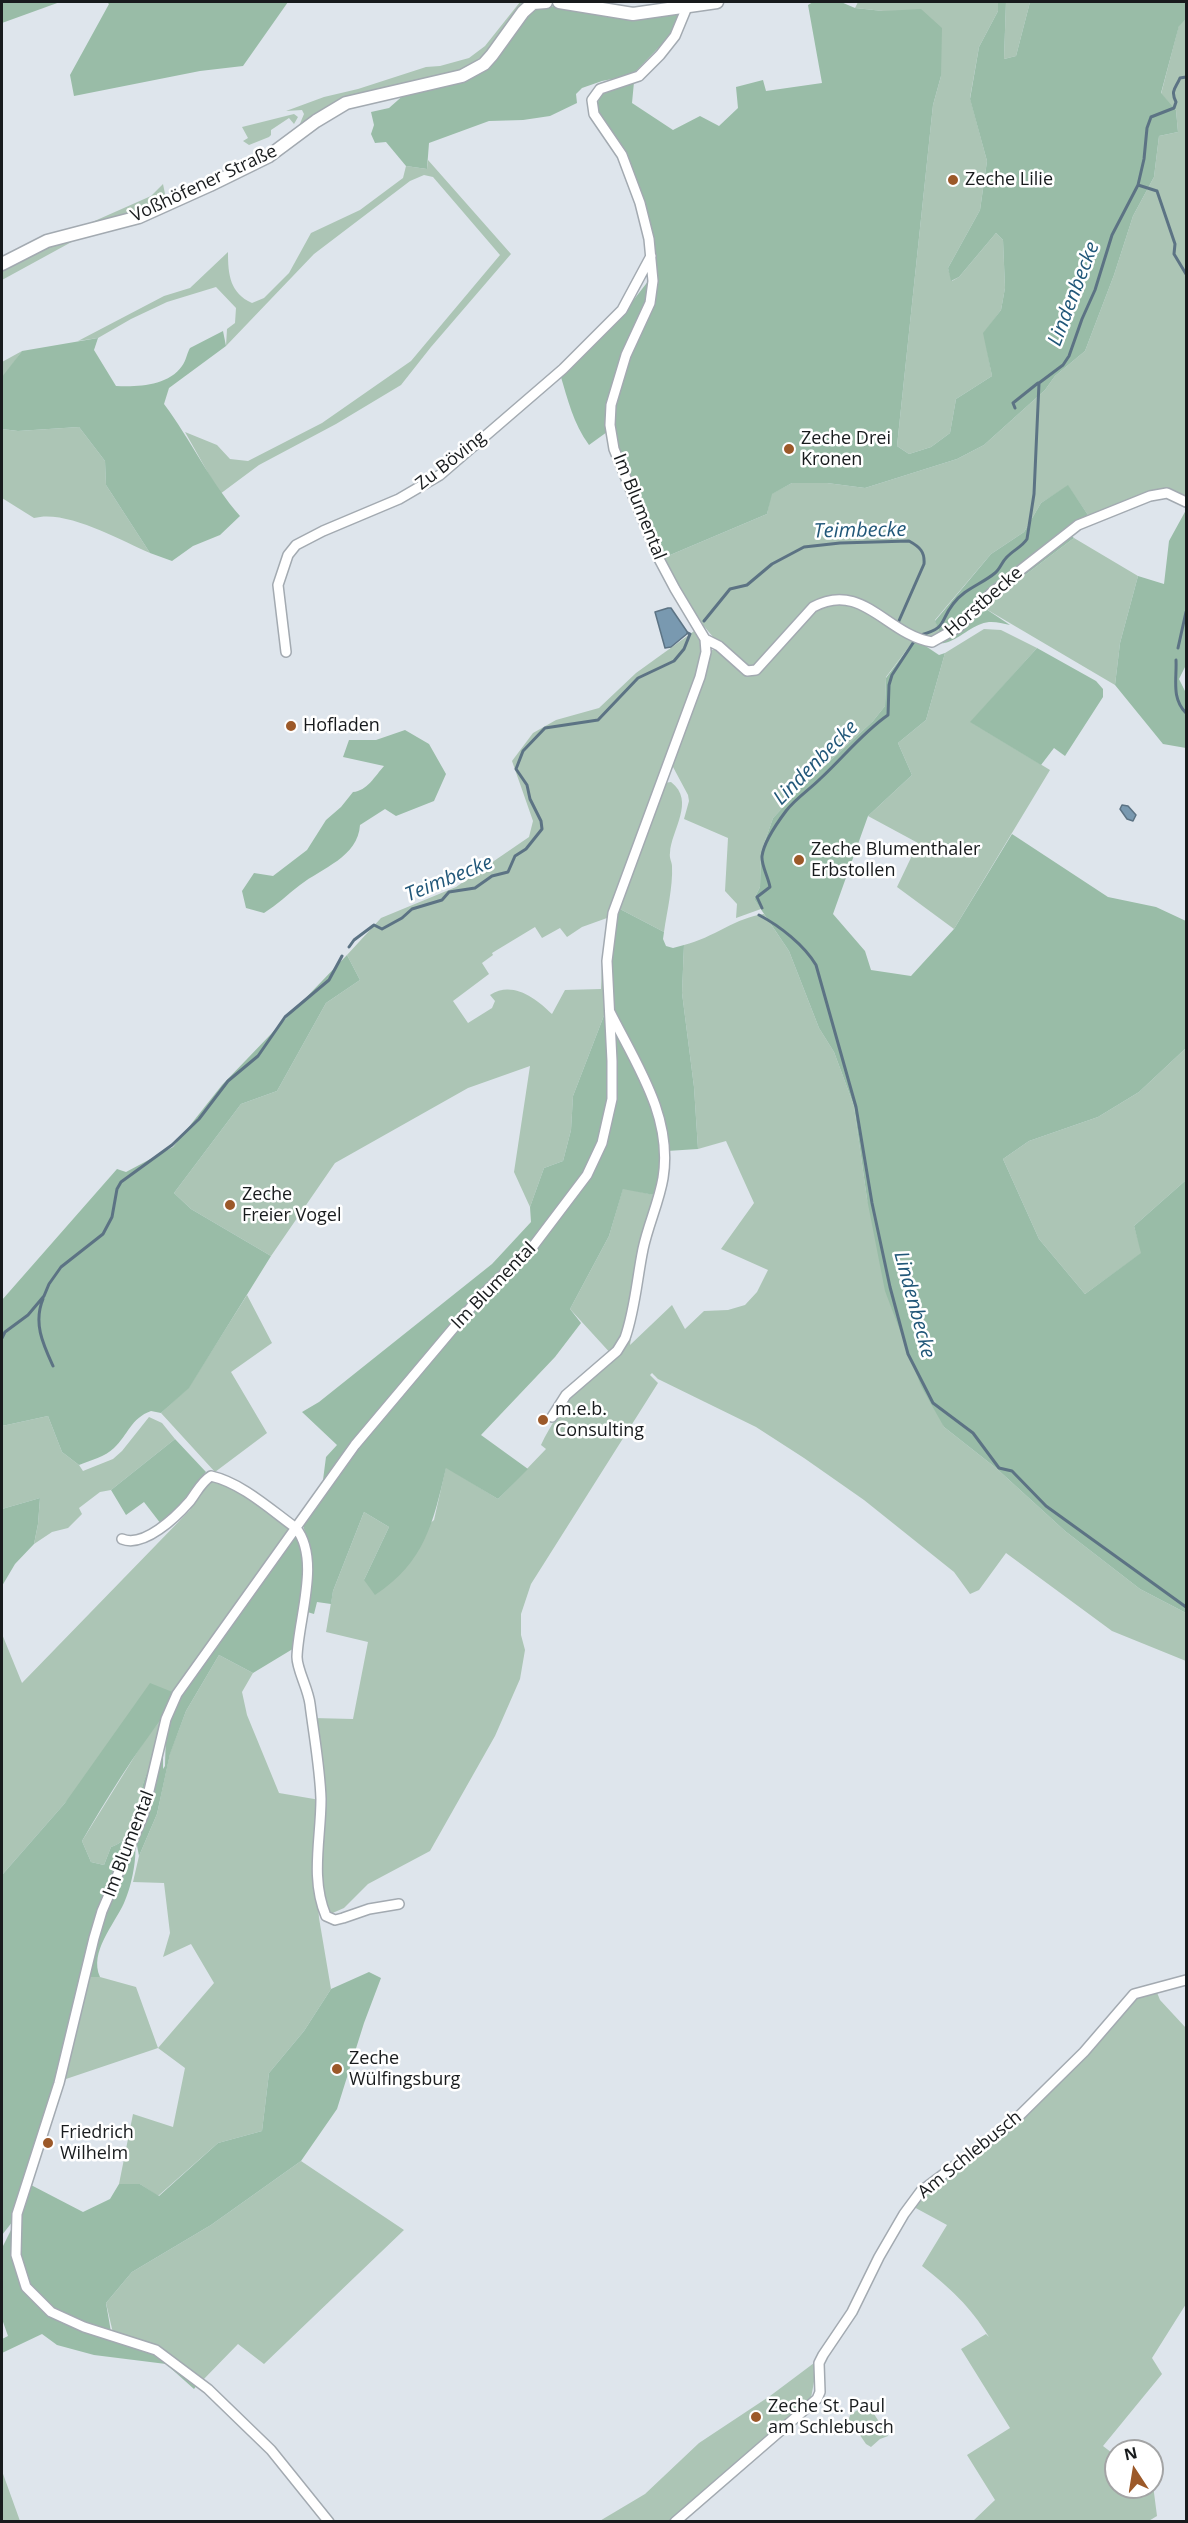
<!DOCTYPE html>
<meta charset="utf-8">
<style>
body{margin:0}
#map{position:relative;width:1188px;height:2523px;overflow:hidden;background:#dee5ec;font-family:"Open Sans",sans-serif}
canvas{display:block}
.frame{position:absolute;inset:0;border:3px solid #181b1d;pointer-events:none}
.north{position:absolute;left:1104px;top:2439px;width:60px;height:60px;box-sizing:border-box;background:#fff;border:2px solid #a3a4a5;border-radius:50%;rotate:348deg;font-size:16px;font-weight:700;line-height:24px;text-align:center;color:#181b1d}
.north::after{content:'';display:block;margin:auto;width:21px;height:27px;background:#9c5929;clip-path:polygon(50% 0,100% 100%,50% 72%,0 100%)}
</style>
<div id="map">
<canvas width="1188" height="2523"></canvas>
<div class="frame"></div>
<div class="north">N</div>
</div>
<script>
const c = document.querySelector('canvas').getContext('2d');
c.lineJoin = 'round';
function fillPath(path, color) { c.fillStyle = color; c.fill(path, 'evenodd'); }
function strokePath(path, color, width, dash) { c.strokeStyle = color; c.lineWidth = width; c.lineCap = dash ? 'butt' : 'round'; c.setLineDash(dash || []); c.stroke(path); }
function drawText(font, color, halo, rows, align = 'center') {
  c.font = font + ' "Open Sans",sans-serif'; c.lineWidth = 5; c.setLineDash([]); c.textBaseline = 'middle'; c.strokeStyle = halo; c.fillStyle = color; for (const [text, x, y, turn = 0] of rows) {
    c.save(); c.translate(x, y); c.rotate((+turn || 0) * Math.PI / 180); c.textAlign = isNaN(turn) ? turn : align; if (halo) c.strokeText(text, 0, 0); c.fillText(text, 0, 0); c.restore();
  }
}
fillPath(new Path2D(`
 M520,2H528C506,29 488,58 456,74L343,98L331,104L281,140L299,126L304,114L302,110L286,111L324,97L358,89L426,67L440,66L469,58L485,46Z
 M858,2H998V11L979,47L970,98L987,161L980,210L948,268L952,281L959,277L996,233L1003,240L1005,288L1001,310L984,333L992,376L956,399L950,433L931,447L909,454L897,446L933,105L941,76L883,11L855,8Z
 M1006,2H1030L1016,56L1004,59Z
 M1186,19V500L1168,491L1149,494L1130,503L1088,515L1068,486L1041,503L1024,532L991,554L935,620L941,636L936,639L914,635L868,605L865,608L915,639L886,677L885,706L873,721L799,790L773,818L761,852L760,887L754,899L761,909L736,918L737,904L725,891L728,838L684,819L689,801L688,795L673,767V761L696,698L708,654L712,650H720L747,674H756L813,610C827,600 840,602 856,604L858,600C807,588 788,632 759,666L749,668C714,647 678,595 663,558L767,514L771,494L792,483H827L865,488L957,459L984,445L1045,390L1055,376L1085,351L1114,275L1133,216L1154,177L1159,136L1178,132L1176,110L1161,94L1179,25Z
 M294,114L298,117L294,124L289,118L271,130V135L269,137L249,145L243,141L248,138L242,127Z
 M428,160L511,254L431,347L401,385L336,424L259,465L220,494L185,432L217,445L230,459L248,461L322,423L411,361L500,255L433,177L424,175L410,181L314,254L226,346L227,329L235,323L236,308L216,287L167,302L131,319L98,338L78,341L164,296L190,288L228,252C228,275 230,293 252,303L264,298L289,273L311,233L360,210L403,178L406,166L427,169Z
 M163,184L166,199L148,208L90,223L151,196Z
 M77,239L2,280V270L49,245Z
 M22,351L5,375L2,377V362Z
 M79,427L105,461L106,485L150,553C120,540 66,509 34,518L2,498V429L18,431Z
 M1074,538L1138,576L1120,643L1115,685L986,609L1004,591Z
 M697,629L703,652L699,671L607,918L582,927L567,937L560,928L542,938L535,927L492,953L493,955L482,963L489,974L453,1001L468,1023L492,1008L495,1001L490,995C512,980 536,998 552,1014L565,990L601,989L602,962L608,1005L573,1096L571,1130L563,1161L544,1168L530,1207L514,1172L530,1066L468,1088L335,1163L271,1256L191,1209L174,1193L241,1104L277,1091L326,1003L360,980L347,955L381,918L456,887L529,837L533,821L512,761L533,733L556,720L599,708L636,673Z
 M984,629L1001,630L1037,648L971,722L1050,770L954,929L897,887L918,843L868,816L912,775L898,743L926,720L945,653Z
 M671,782C696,801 671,830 670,853C669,858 672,862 672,866C673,887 667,911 664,932L618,908L664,783Z
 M764,914L789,951L819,1028L834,1052L854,1106L867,1199L944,1427L996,1468L1065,1531L1140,1589L1186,1613V1661L1112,1631L1006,1553L979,1590L970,1594L954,1572L864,1500L804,1458L756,1427L658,1379L652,1373L650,1375L658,1383L531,1584L521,1614V1635L525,1650L520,1679L495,1736L430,1851L368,1884L344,1908L328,1915L321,1892L323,1799L313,1718L353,1719L368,1642L326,1632L333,1591L364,1512L389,1527L364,1580L434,1520L446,1467L498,1499L546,1449L541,1445C561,1404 580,1386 613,1356L570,1309L609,1236L623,1188L659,1196L644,1251L630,1345L672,1305L685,1329L704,1311L728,1310L745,1305L757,1292L768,1270L721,1249L754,1203L726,1141L698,1149L694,1087L682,993L684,945C713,938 737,917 764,914Z
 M1186,1048V1180L1134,1226L1142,1253L1085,1294L1039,1239L1003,1159L1029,1141L1098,1117L1139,1092Z
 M247,1295L272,1343L231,1372L267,1433L215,1472L161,1413L189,1387Z
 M48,1416L62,1452L79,1465L83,1471L113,1459L122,1451L149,1417L162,1423L175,1439L111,1490L100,1492L79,1508L82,1514L68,1528L52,1532L34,1544L38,1524L40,1498L2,1509V1426Z
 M216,1480L242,1493L288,1526L289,1531L208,1642L175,1693L65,1803L2,1875V1634L22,1683L190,1510C196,1499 201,1482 216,1480Z
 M219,1655L253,1673L242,1692L247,1715L279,1793L320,1800L315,1861L319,1918L331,1989L304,2031L269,2073L262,2131L218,2143L158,2196L140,2184H119L133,2114L173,2127L185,2068L158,2048L63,2080L87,1977H100L136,1987L158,2048L214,1983L191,1944L163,1957L170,1933L164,1883L133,1882L139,1856L157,1814L170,1753L186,1711Z
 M165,1715L153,1766C132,1785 149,1834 111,1847L104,1865L91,1862L82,1841L146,1738Z
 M1156,1990L1160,2000L1186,2028V2304L1152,2358L1162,2374L1103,2446L1116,2456V2487H1152L1153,2485L1157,2516L1147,2522L973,2521L995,2500L967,2455L1010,2428L961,2349L986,2334L989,2337C970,2306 950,2288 922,2266L947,2225L912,2206L998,2136L1133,1999Z
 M301,2161L404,2230L264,2364L238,2344L202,2381L113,2333L106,2303L132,2272L211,2225Z
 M818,2360L811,2398L671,2521L598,2522L645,2494L699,2443L770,2396Z
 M865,2405L869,2406L888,2436L880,2439L871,2447L866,2444L849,2419L850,2415Z
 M2,2471L20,2521H2Z`), '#acc5b5');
fillPath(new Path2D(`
 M2,2H60L2,23Z
 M107,2H288L243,66L200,71L74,96L70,75L109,4Z
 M813,2H841L855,8L883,11L921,9L942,28L941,76L933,105L897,446L909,454L931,447L950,433L956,399L992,376L983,333L1001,310L1005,288L1003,240L996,233L959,277L951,281L948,268L980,210L987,161L970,99L979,47L998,11V2H1006L1004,59L1016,56L1030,2H1186V19L1179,26L1161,93L1176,110L1178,132L1159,136L1154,177L1133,216L1114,275L1085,351L1055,376L1045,390L984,445L957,459L865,488L827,483H792L772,494L767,514L663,558L616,442L614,430L607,432L589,445C573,423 568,400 560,374L625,311L656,271C649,231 644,189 625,153C614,133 587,116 602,93L634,82L632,103L673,130L700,116L719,126L738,108L736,87L763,80L766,91L822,83L808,5Z
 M557,6L681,13L672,34L632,75L602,81L582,88L576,94L577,103L550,116L523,120L489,121L429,143L427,169L406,166L386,142L375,143L371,134L374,125L371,112L389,108L406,93L462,81L531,12L543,7Z
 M223,331L226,346L169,388L164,404C191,440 210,482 240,516L220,535L193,546L172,561L150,553L106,485L105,461L79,427L18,431L2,429V377L22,351L98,338L94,350L116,386C138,387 168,386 182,366C186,361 187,353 190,348Z
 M1068,485L1088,515L1076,522L1068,533L1074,538L1004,591L986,609L1010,625C1000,623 991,620 981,624C966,629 952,646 937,643L941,636L935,621L991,554L1024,532L1041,503Z
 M1186,510V665L1179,679L1186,693V748L1163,744L1115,685L1120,643L1138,576L1164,584L1169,541Z
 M915,639L939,655L945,653L926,720L898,743L912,775L868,816L833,914L865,951L871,970L911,976L954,929L1012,834L1108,897L1156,907L1186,921V1048L1139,1092L1098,1117L1029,1141L1003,1159L1039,1239L1085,1294L1141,1253L1134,1226L1186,1180V1613L1140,1589L1065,1531L996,1468L944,1427L921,1386L885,1291L867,1199L854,1106L834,1052L819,1028L789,951L754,899L760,887L761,852L773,818L799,790L873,721L885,706L886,678Z
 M1037,648L1096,681L1103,689V697L1065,756L1054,748L1041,765L970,722Z
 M405,730L429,744L446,774L434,801L396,816L385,809L360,825C358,857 322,868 300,885C288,894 277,905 264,913L246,908L242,891L254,873L273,876L307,850L326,820L341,807L353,792C367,791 375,776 384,766L343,757L349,740H376Z
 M618,908L664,932L663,939L666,946L673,948L684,945L682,993L694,1087L698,1149L667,1151L659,1196L623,1189L609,1236L570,1309L581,1323L555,1357L481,1435L528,1469L498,1499L446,1468C433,1523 425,1562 375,1595L364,1580L389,1527L364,1512L333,1591L331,1604L317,1602L314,1614L304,1611L309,1548L303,1525L328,1481L323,1480L326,1457L337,1445L302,1412L319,1402L492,1264L531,1222L530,1207L544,1168L563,1161L571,1130L573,1096L608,1005L614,996L611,960Z
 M347,955L360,980L326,1003L277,1091L241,1104L174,1193L191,1209L271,1256L189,1388L161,1413L151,1411C131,1418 128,1435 114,1448C105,1457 91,1460 79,1465L62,1452L48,1416L2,1426V1300L117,1169L126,1172L173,1147L222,1085Z
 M175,1439L206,1472L172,1515L161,1524L144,1502L126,1515L111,1490Z
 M40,1498L38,1524L34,1544L15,1564L2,1586V1509Z
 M294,1535L299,1538L306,1563L296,1647L253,1673L219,1655L186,1711L170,1754L157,1814L139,1856L136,1840L163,1745V1769L165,1766L166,1731L177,1700Z
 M150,1683L175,1693C170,1700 167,1712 163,1717C133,1756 107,1798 82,1841L91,1862L104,1865L111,1847C149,1834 132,1784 153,1766L148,1793L114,1877L70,2035L13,2221L2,2235V1875L65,1803Z
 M135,1844C137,1860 131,1888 124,1903C114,1925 89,1952 100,1977H87L101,1926Z
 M369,1972L381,1978L364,2023L337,2109L301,2161L211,2225L132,2272L106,2303L111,2332C49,2315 12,2292 19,2221C21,2209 27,2196 31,2185L83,2212L110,2199L119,2184H140L159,2196L218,2143L262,2131L269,2073L304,2031L331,1989Z
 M12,2228L15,2257L37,2303L152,2351L198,2384L194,2389L166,2364L94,2355L57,2345L42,2334L2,2353V2339L8,2336L2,2319V2248Z`), '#99bca7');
const water = new Path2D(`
 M668,608H671L688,633L671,647L665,648L655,612Z
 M1122,805L1128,806L1136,815L1133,821L1127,819L1120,809Z`);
fillPath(water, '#7999b0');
strokePath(water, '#5c7384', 1.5);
strokePath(new Path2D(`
 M1138,185L1157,191L1175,244L1174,254L1186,274
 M1015,408L1013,403L1038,383
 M704,621L730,589L747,585L772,564L804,547L840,543L909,541C920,547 925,552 924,564L898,623L901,625
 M921,635C948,627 939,622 953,604C964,589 982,584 995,573C1000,569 1002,562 1006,558C1013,550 1022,547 1027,539L1034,494L1039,383L1063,365L1069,356L1082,319L1095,290L1112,235L1138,185L1144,159L1147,128L1151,117L1174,108L1176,102C1170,90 1176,88 1180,78L1186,77
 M1178,648L1186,612
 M1176,660C1177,679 1171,698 1186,713
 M762,908L757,897L770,887C768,876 761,865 762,856C764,841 777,823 786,811C795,799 809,790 820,779C843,758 862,733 888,715L889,685L892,675L915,640
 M759,915C780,926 804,945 816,965L856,1107L872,1203L890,1287L908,1354L933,1403L973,1433L999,1468L1012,1471L1046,1506L1186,1607
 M349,947L354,940L374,925L382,929L402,918L412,909L442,900L449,892L475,888L492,876L508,872L515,856L526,849L542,829L541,821L530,799L527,785L516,769L523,751L545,728L598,720L638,678L674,661L684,649L690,634L688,633
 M43,1299C33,1323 43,1344 53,1366
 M2,1338L5,1332L28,1315L44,1296L49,1284L61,1267L103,1234L112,1217L117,1189L121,1182L172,1145L199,1119L228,1081L258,1056L285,1017L329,980L342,956`), '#5c7384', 3);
const minor = new Path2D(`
 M705,639L719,646L747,671L756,670L813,607C862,580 887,635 932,642L959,627L990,594L1078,525L1150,496L1167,493L1186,502
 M286,652L278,585L288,555L296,545L323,531L399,499L440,475L563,369L622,310L651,256
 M552,1417L566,1395L617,1351L625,1338C635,1310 637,1278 643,1249C648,1225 659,1202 663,1178C673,1117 636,1064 610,1012
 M122,1539C144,1548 176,1517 190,1501C197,1492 201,1482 211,1476C242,1483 271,1510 296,1528C321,1560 298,1619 297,1657C297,1670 308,1688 310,1704C314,1736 320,1768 321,1799C321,1839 310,1878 326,1916L335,1920L343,1918L369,1909L399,1904
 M329,2522L271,2450L208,2389L156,2350L84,2327L51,2312L26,2287L16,2255L17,2214L59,2083L94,1938L102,1911L143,1816L166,1719L177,1694L355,1445L478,1299L534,1245L587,1175L602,1143L612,1099V1061L607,961L613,913L700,677L706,652L705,639L675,589L658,557L614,449L610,425L611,405L626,355L650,303L653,281L649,239L640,203L622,155L594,114L592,100L600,89L639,76L660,55L675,36L687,7
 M675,2522L817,2399L820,2392L819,2363L823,2355L852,2312L879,2257L904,2214L921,2191L1013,2122L1084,2052L1134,1994L1186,1980`);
const tertiary = new Path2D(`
 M559,2L633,14L717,2
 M2,264L47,241L139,217L210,185L269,156L316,121L346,103L462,76L484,64L492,55L523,12L533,3L546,2`);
strokePath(minor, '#a3aab1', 12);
strokePath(tertiary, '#a3aab1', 15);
strokePath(minor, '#fff', 9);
strokePath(tertiary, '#fff', 12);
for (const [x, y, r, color] of [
 [953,180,6,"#9c5929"],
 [789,449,6,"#9c5929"],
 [291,726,6,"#9c5929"],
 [799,860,6,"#9c5929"],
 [230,1205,6,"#9c5929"],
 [543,1420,6,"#9c5929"],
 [337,2069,6,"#9c5929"],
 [48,2143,6,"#9c5929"],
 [756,2417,6,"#9c5929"]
]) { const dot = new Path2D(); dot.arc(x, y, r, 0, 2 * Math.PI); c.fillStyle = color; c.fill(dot); strokePath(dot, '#fff', 2); }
drawText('18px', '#181b1d', '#fff', [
 ["Zeche Lilie",965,180],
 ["Zeche Drei",801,439],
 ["Kronen",801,460],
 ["Hofladen",303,726],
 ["Zeche Blumenthaler",811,850],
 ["Erbstollen",811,871],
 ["Zeche",242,1195],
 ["Freier Vogel",242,1216],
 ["m.e.b.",555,1410],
 ["Consulting",555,1431],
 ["Zeche",349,2059],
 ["Wülfingsburg",349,2080],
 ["Friedrich",60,2133],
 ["Wilhelm",60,2154],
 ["Zeche St. Paul",768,2407],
 ["am Schlebusch",768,2428]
], 'left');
drawText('18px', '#181b1d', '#fff', [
 ["Voßhöfener Straße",204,184,-25],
 ["Zu Böving",451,461,-38],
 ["Im Blumental",639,507,68],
 ["Horstbecke",984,602,-41],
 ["Im Blumental",494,1286,-46],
 ["Im Blumental",129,1844,-69],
 ["Am Schlebusch",970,2155,-39]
]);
drawText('italic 20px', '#215779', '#fff', [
 ["Lindenbecke",1074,294,-69],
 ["Teimbecke",860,531,-1],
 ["Lindenbecke",816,763,-45],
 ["Teimbecke",449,879,-22],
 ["Lindenbecke",914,1305,75]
]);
</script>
